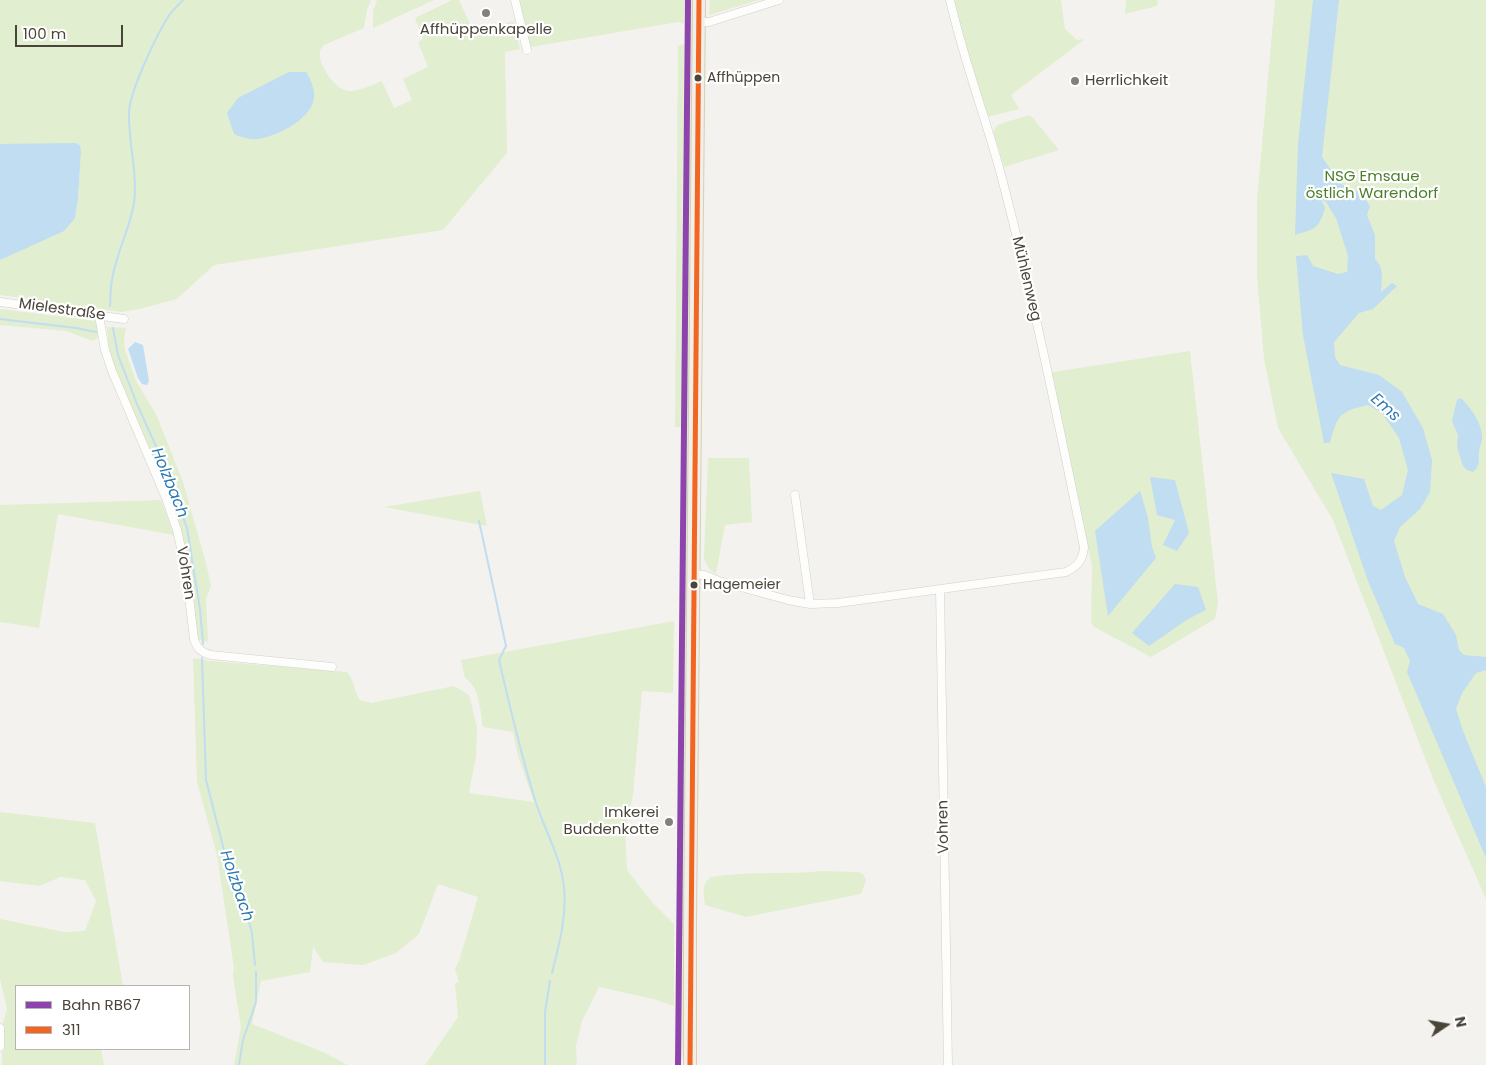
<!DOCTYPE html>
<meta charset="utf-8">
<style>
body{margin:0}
#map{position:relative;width:1486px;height:1065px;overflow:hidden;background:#f4f2ee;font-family:Poppins,sans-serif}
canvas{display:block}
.legend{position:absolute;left:15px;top:985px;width:175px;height:65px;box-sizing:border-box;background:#fff;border:1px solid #b7b4b0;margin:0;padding:6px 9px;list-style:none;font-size:15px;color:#4b4439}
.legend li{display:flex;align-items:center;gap:10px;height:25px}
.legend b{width:25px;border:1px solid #b7b4b0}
.north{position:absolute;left:1421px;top:1000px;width:50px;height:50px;-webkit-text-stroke:4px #fff;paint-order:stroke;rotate:78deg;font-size:14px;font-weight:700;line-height:20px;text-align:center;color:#4b4439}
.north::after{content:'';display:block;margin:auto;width:18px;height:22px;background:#4b4439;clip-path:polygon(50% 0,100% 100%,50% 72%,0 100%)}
.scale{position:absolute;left:15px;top:25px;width:108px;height:22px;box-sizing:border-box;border:2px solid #4b4439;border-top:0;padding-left:6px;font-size:15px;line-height:18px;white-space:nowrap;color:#4b4439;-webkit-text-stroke:4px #fff;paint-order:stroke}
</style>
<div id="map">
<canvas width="1486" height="1065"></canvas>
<ul class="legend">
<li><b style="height:6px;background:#8e44ad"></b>Bahn RB67</li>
<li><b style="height:6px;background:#f26522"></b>311</li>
</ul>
<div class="north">N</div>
<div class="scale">100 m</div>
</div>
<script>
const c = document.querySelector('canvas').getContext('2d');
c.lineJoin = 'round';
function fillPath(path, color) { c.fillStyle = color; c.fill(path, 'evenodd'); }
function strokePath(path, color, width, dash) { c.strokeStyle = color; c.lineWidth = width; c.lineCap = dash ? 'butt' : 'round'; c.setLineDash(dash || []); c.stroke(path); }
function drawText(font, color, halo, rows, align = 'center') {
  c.font = font + ' Poppins,sans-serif'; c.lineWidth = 4.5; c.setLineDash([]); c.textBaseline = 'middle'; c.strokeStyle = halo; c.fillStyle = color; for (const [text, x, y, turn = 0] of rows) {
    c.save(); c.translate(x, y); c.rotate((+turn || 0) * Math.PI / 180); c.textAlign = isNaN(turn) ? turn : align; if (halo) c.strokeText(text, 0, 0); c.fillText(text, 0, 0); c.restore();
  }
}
fillPath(new Path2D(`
 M0,0H371L367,10L364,28L324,45C323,46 320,50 320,51C317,64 335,89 348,91C359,92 371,85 382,81L394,108L412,100L403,79L428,67L418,42L423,39L415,18L452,0H459L474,33L514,21L520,49L505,52L507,153L443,230L214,265L177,299L139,309L121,312L0,295V260L75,218L78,199L81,152L33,144H0Z
 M377,0H434L373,28V11Z
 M519,0H685L684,24L678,22L531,47Z
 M690,0H694L683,1043L682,1059L679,1057Z
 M710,0H759L709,15Z
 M953,0H1061L1065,29L1077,40L1085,39L1011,95L1019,109L987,117L959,27Z
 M1126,0H1158L1157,6L1125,14Z
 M1275,0H1486V899L1434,781L1333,520L1278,428L1264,359L1257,276V200Z
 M684,44L681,427H675L678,46Z
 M1029,115L1033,118L1059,150L1004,167L993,133L997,125Z
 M0,309L97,321L99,336L93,341L66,331L0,325Z
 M107,327L126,328L124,341L125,350L136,381L156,414L183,482L206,563L211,586L206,599L208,642L197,639L191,570L181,530L170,498L116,369L109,349Z
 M1190,351L1218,603L1215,619L1151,657L1094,627L1091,622L1092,566L1050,374L1053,372Z
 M708,458H749L752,522L725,525L716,574L709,569L704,559Z
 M480,491L487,526L384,507Z
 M161,500L174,535L58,514L39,628L0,622V505Z
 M674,621L673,693L642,691L633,795L625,832L627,870L652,902L674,924V1006L653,999L599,987L582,1021L576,1046L577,1065H425L458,1017L455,983L459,982L455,969L459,961L478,897L438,884L419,934L396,953L363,965L323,962L313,947L310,972L261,981L252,1024L323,1052L348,1065H234L241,1027L233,976L234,968L217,855L197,782L193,658L211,661L347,672C354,679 354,692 360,700L371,703L454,686L469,695L477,727L476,756L469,793L534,802L518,756L513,732L483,727C480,710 480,688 465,678L461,660Z
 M0,812L95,823L123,986H16V1049H101L104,1065H2V1026L7,1009L0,979V919L64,932L85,931L96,901L85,880L60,877L40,886L0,881Z
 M821,871L858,872L863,874L866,880L861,894L746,917L705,905C704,896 701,883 711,877C747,871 785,875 821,871Z`), '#e1eecf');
fillPath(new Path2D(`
 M1313,0H1339L1322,157L1341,184L1361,193L1370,206L1367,215L1375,235V259C1384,267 1382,280 1381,292L1392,283L1397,286L1373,309L1359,313L1334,342L1335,357L1340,365L1379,375L1402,392L1423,428L1432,460L1430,492L1420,509L1400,527L1394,541L1405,577L1418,604L1443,614L1456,635L1459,650L1464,655L1486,657V670L1476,673L1462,693L1456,709L1463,731L1486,787V858L1407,672L1410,661L1404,648L1395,644L1368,581L1331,473L1364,479L1373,506L1381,510L1402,495L1408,470L1399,438L1382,413L1368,405C1339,412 1338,414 1330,443H1324L1303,335L1296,256L1307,255L1313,266L1338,274L1347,272L1348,256L1336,218L1326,202L1321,199L1325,208C1318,230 1316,228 1295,235L1298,144Z
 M289,72H306C311,80 315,89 314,98C311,120 276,137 257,139C249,140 241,137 234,134L227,113L238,98Z
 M76,143L80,146L81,152L78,199L75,218L64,231L0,260V144Z
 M135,342L143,345L149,381L147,385L142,384L138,378L128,349Z
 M1461,398C1472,410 1482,422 1482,439C1482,443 1479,447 1479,451C1478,460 1481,465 1473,472L1467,470L1463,466L1457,447L1458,435L1452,421L1457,400Z
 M1150,477L1175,480L1189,533L1177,551L1163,545L1175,520L1157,515Z
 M1140,491L1148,518L1152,547L1156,558L1108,616L1095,531Z
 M1175,584L1198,587L1206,610L1188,619L1149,646L1132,633Z`), '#c0ddf1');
strokePath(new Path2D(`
 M110,306C111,298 110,288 112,280C116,253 130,229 134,203C138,173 128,142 129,112C130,90 158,32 170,14C174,9 179,4 183,0
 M0,319L76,328L96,332
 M113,328L118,355L137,404L159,453L187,528L200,609L203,644
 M479,521L506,646L499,660C510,708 521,754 535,800C544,829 561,857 564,887C567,916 559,945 552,973
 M202,658L206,780L225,854L240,889L252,933L255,965
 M239,1065L243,1040L256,1002V972
 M545,1065V1012L550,981`), '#c0ddf1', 2);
const street = new Path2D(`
 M515,0L527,50
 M699,22H709L779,0
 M0,302L124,319
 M99,315L105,350L112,371L166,498L177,530L186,571L194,639C197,649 201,652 211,655L332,667
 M795,495L810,604
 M694,574L704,575L719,581L788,600L810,604L838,603L1066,572C1078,566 1083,560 1084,547C1058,421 1033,295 1000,171C984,113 963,58 950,0
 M940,590L948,1065
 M0,1028V1047`);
const primary = new Path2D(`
 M690,1065V922L699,0`);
strokePath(street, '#d2d0cb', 9);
strokePath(primary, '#d6cebb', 14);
strokePath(street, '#fdfdfc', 8);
strokePath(primary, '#f2efe6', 12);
strokePath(new Path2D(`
 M690,1065L699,0`), '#f26522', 5);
strokePath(new Path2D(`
 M678,1065L688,0`), '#8e44ad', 6);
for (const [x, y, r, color] of [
 [486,13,5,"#868178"],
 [698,78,4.5,"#4b4439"],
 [1075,81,5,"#868178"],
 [694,585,4.5,"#4b4439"],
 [669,822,5,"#868178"]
]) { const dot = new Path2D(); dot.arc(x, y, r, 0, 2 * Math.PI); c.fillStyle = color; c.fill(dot); strokePath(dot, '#fff', 2); }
drawText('14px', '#4b4439', '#fff', [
 ["Affhüppen",707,78],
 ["Hagemeier",703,585]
], 'left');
drawText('15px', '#4b4439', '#fff', [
 ["Affhüppenkapelle",486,30],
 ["Herrlichkeit",1085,81,"left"],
 ["Imkerei",659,813,"right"],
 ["Buddenkotte",659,830,"right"]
]);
drawText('15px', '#4a7f2a', '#fff', [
 ["NSG Emsaue",1372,177],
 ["östlich Warendorf",1372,194]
]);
drawText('15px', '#4b4439', '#fff', [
 ["Mühlenweg",1026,279,77],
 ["Mielestraße",62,310,8],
 ["Vohren",185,573,81],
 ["Vohren",944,827,-91]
]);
drawText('italic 16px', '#2e7ab2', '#fff', [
 ["Ems",1385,408,42],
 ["Holzbach",169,483,68],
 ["Holzbach",236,886,71]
]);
</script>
